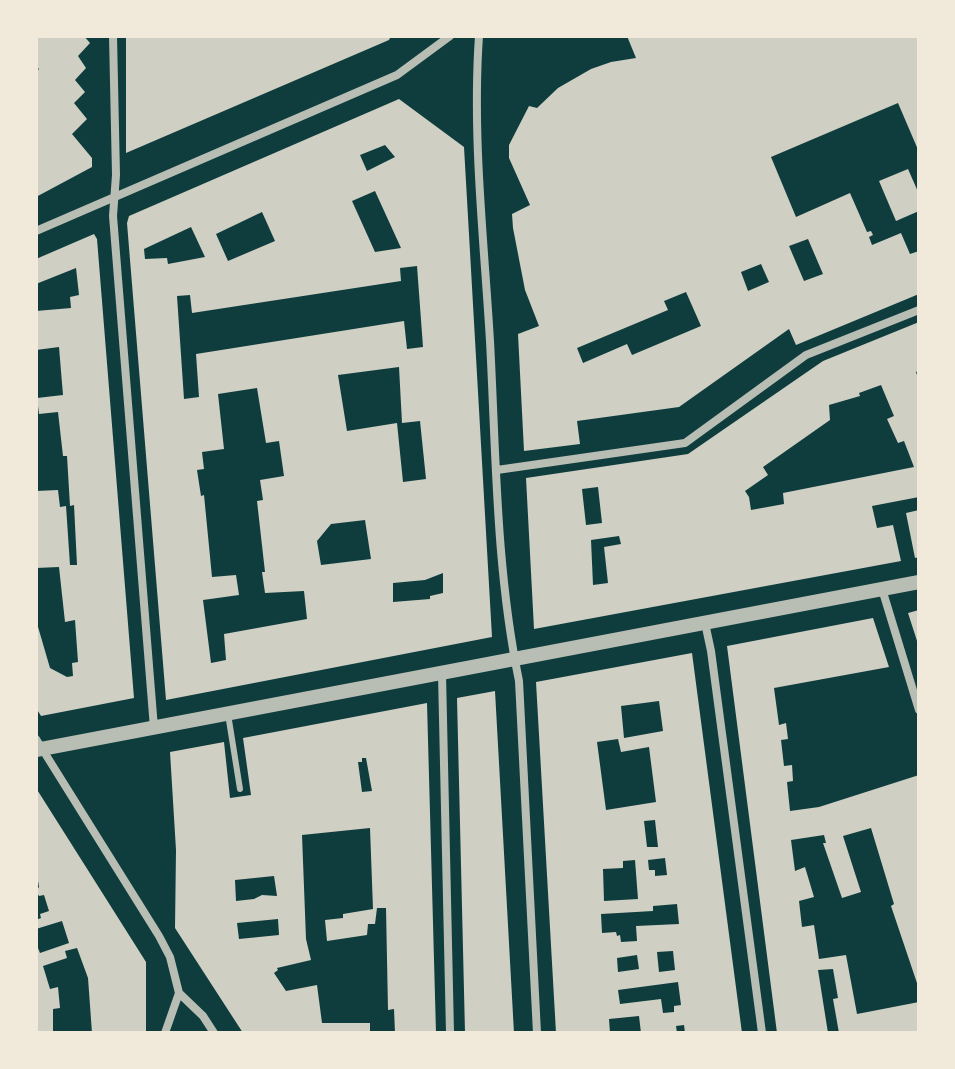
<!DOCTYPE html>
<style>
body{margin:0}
#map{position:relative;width:955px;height:1069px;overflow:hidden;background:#0f3d3e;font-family:Rubik,sans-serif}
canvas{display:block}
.frame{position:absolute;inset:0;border:38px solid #f1e9da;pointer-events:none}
</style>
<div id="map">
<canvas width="955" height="1069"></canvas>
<div class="frame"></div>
</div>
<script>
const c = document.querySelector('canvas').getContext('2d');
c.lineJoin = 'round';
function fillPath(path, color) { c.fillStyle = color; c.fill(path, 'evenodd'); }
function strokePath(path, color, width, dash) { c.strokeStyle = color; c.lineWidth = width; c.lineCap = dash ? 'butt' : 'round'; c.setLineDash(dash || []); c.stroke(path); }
fillPath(new Path2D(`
 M36,36H84L90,43L78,56L86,68L75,80L85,92L74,103L87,119L72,134L92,158V167L36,197V72L39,69L36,66Z
 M126,36H391L389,40L126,153Z
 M627,36H919V152L898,103L771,157L796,217L850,193L867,232L871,231L873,235L869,237L872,245L901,233L910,254L919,251V294L796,345L789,329L679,407L577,421L580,444L524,451L518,334L539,326L525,290L513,228L512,214L530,205L509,158V145L529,106L537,108L558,88L591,69L611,62L636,58ZM808,239L823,274L804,281L789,246ZM761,264L769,282L748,291L741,272ZM686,292L701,326L632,355L627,344L583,363L577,348L668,310L664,301Z
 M399,99L464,147L492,637L166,700L127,223L129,216ZM385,145L395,157L367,171L360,155ZM375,191L401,248L375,252L352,201ZM262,212L275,241L228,261L216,234ZM191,227L205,257L168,264L167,258L145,259L144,249ZM417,266L423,347L407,349L404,321L196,354L199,397L184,399L177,296L190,295L192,313L401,281L400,268ZM399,367L402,423L420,421L426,479L403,482L397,423L347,431L338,375ZM257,388L266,443L279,441L284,476L260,480L263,500L257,501L265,572H262L265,593L304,591L307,619L224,634L226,660L211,663L203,600L239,595L236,575L212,577L204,495L201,496L197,470L204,469L202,452L224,449L218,394ZM365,520L371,559L321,565L317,541L331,524ZM443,573V593L430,596V599L393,602V583L425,580Z
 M908,169L919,194V211L896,221L879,181Z
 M94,234L97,239L134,698L41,716L36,708V620L50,668L67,677L73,676L72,663L78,662L75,620L65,622L59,567L36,568V491L58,490L60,507L66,506L70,565H77L74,505L70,506L67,456H63L58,412L39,414L37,398L63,395L59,347L36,350V311L71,308L70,297L79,295L76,268L36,284V259Z
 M919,322V371L916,372L919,381V497L872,506L877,528L893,525L901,561L534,629L526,478L688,454L823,361ZM881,385L894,416L887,419L898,443L904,441L914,467L783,493L784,504L751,510L749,497L745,491L768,475L763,467L830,420L829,405L860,396L859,393ZM598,487L602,523L586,525L582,489ZM619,536L621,544L604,547L608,583L593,585L591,540Z
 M919,510V557L915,558L906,513Z
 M919,610V644H918L908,613Z
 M873,618L889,667L774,688L779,725L786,723L788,739L781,740L784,766L792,765L793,781L787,782L790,811L819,807L919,775V989L891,906L894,904L871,828L843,836L861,892L842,898L823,843H826L824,835L791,840L795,871L805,867L814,897L799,901L802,927L814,925L819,959L846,955L857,1014L919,1002V1033H839L833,999L838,998L833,969L818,970L828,1033H777L727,646Z
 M692,653L742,1033H685L684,1025L676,1026L677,1033H641L639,1016L609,1019L610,1033H556L536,682ZM659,701L663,731L624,738L621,706ZM618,739L621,752L649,747L656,802L606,810L597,742ZM655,820L658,847H647L644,821ZM665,858L667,875L655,876V870H649L648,860ZM635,860L638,899L604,901L603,869L623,868V861ZM677,904L679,924L636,926L637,941L621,942L620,935L617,936L616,932L602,933L601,914L653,911V906ZM673,951L675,970L659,972L657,952ZM637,955L639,969L618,972L617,958ZM678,982L681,1005L674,1006V1012L663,1013L661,999L620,1004L618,990Z
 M495,691L514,1033H465L457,698Z
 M427,703L436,1033H395L394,1009L388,1010L386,908H377L375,924H368L367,935L327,941L325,920L343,918V914L373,909L370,828L302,835L306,939L311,960L277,968L278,970L274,973L286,991L317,985L322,1023H370V1033H243L175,928L176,850L170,752L224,742L230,798L251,795L243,738ZM362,758H366L372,791L362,792L358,762H362ZM274,876L277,896L262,895L254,899L236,901L235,880ZM278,919L279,935L239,939L237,923Z
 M36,788L146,962V1033H92L88,978L77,948L65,951L67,958L43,966L50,989L58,987L60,1008L53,1009V1033H36V943L40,953L69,943L62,921L36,929V920L41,918L40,914L49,911L44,895L39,896L36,891L39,887L36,869Z`), '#cfcfc3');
strokePath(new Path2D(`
 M228,714L240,789`), '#b8beb3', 6);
strokePath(new Path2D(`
 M113,36L116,175L113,216L154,728
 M479,36C472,137 484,240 490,341C496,454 496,570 519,681L537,1033
 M36,231L397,75L450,36
 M497,470L685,443L806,355L919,310
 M882,589L919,710
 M705,623L711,651L762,1033
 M442,674L450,1033
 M36,739L159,936L170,957L179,993L203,1016L214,1033
 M165,1033L179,993`), '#b8beb3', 8);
strokePath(new Path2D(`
 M36,750L919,582`), '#b8beb3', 14);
</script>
